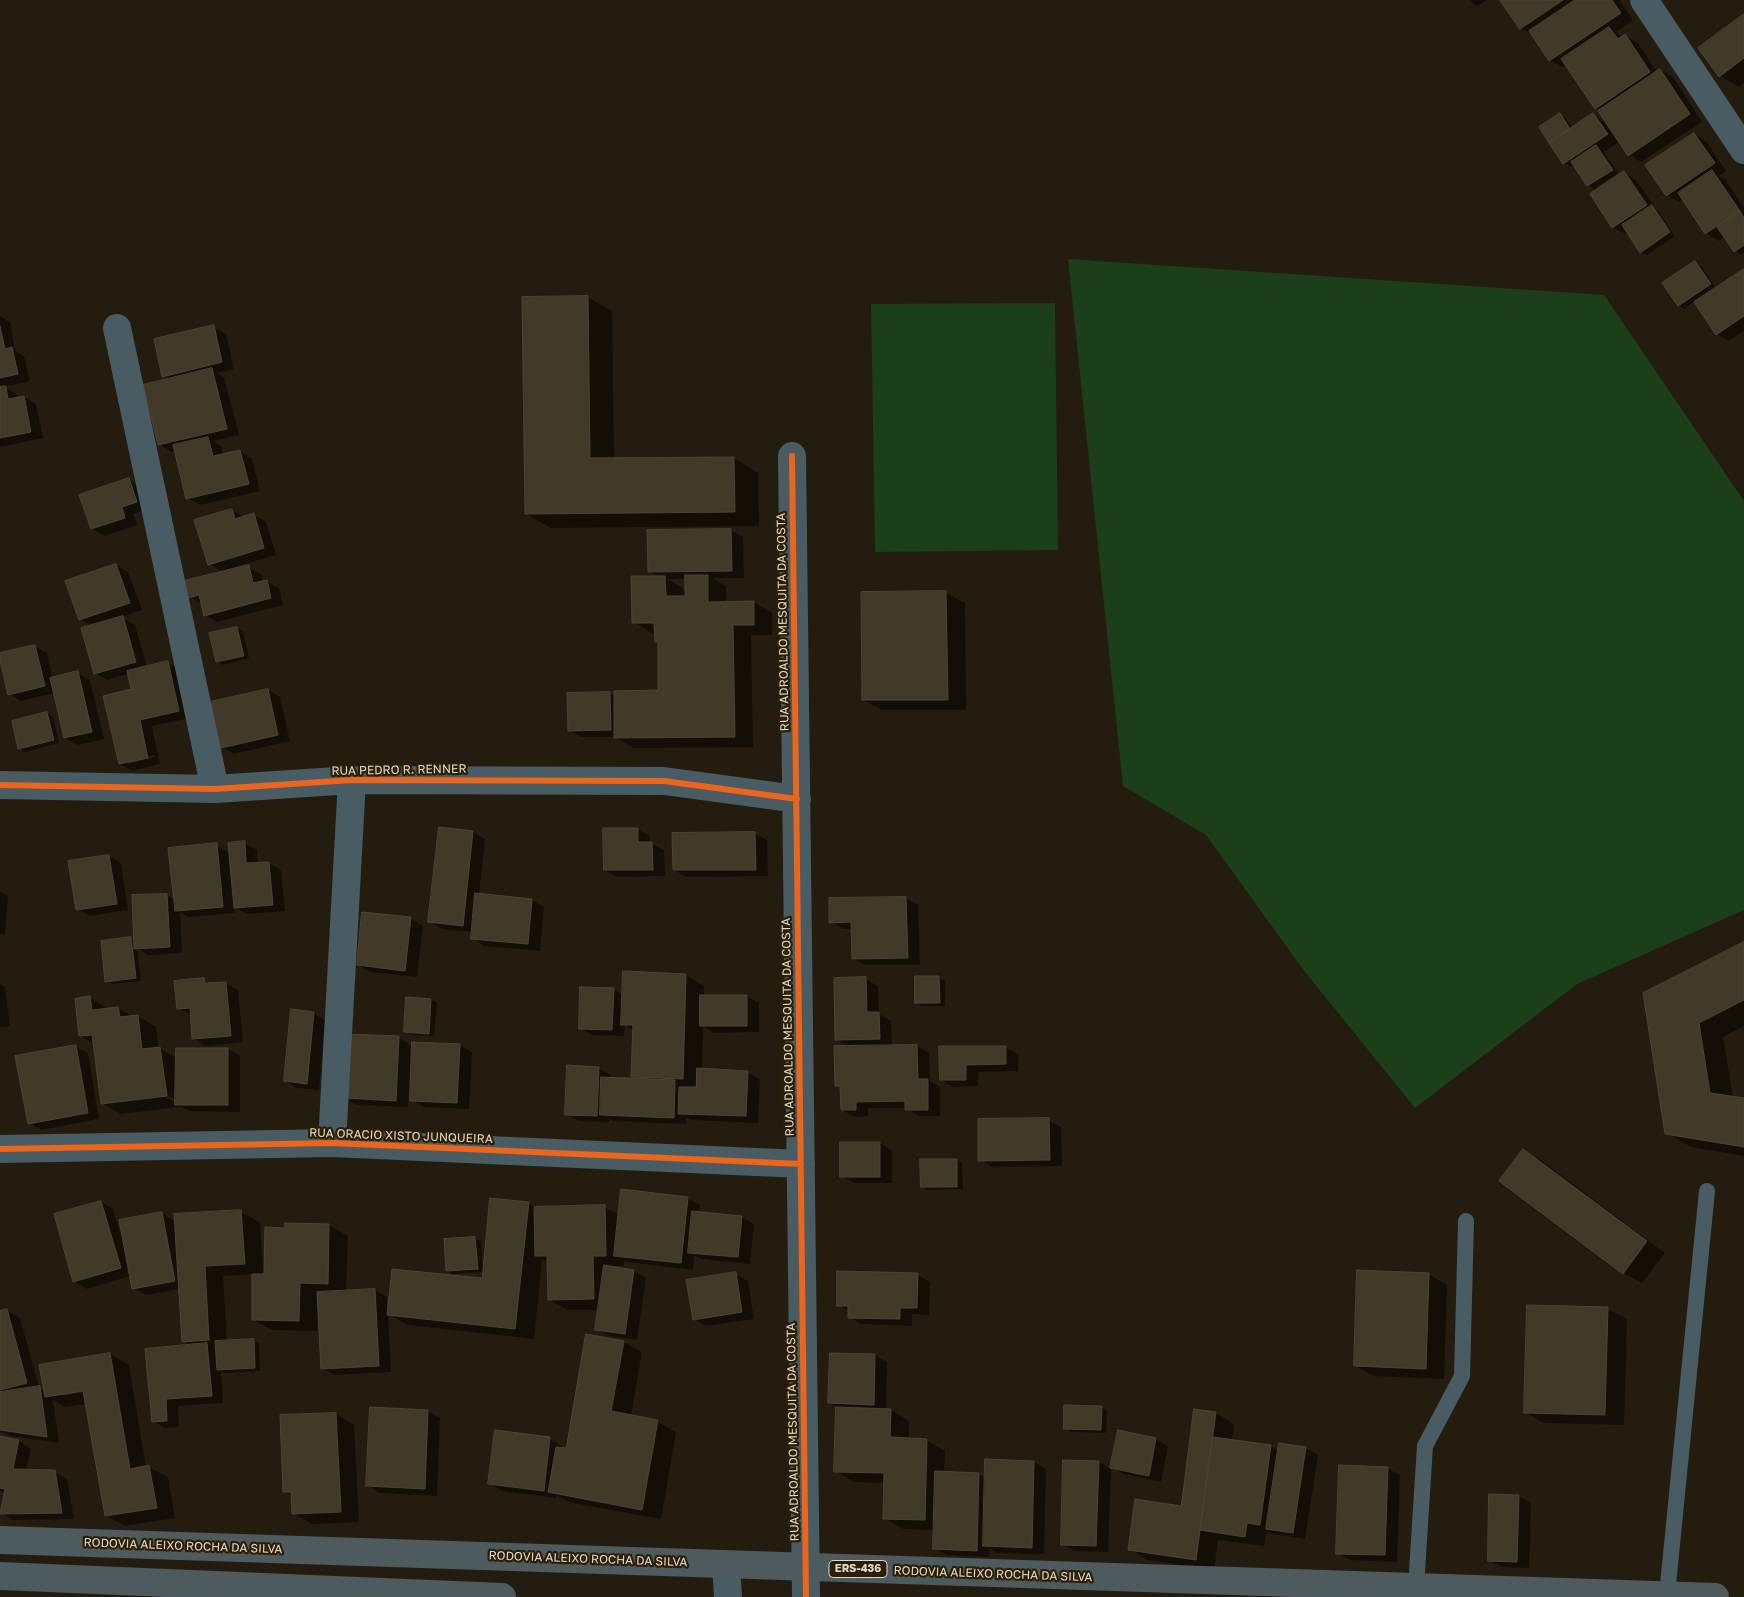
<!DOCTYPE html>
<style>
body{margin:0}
canvas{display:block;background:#241c0e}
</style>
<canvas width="1744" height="1597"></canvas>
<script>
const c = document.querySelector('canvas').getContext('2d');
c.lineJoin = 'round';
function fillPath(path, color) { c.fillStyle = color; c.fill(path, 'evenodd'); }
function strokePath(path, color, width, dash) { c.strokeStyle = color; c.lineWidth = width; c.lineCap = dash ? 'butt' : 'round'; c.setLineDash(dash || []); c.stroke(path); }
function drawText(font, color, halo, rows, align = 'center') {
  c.font = font + ' "Golos Text",sans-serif'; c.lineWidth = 4.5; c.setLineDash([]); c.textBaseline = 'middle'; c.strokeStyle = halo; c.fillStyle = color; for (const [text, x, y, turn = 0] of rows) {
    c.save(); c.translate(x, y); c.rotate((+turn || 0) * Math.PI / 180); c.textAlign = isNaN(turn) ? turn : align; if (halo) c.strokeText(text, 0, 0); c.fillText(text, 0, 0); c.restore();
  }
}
fillPath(new Path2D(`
 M1068,259L1604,295L1744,501V910L1577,984L1415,1108L1305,972L1206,835L1123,786Z
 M1055,303L1058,550L875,552L871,304Z`), '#1a3f1a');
fillPath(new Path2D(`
 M1469,0H1487L1477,6Z
 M1502,0H1619L1633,20L1616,32L1623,37L1625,36L1638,43L1657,72L1660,70L1673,77L1702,122L1641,162L1629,155L1620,141L1604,152L1618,173L1594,189L1588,185L1577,169L1564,163L1560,115L1566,118L1573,129L1593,115L1607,123L1600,110L1596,108L1567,64L1562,67L1550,60L1533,35L1521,28Z
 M1744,15V83L1739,87L1720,76Z
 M1694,134L1706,141L1726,171L1719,176L1725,179L1744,208V252L1741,254L1735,251L1725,236L1719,241L1706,233L1683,199L1679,202L1667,195Z
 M1624,173L1636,180L1675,236L1647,255L1641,252L1628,232L1625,234L1613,227Z
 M1695,262L1701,266L1717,289L1744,270V331L1729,341L1717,334L1695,301L1684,309L1678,305Z
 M587,297L612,311L614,459L734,458L758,473L759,526L551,528L526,514Z
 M0,316L10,322L15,351L24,356L30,381L4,387L18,395L19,398L24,397L36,404L43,438L0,447Z
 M213,327L226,334L234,369L217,373L224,377L239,435L213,441L221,446L223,455L240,451L252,459L260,491L200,505L187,498L176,450L171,452L159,444L170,380L163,376Z
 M129,480L141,487L149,509L133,514L137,525L105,536L92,529Z
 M231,510L245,518L254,515L266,522L276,555L225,570V572L249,567L261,574L263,582L266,581L279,588L283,605L217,622L205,615L203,605L190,597L224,573L210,564Z
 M731,530L743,537L744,578H712L726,586V603L754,602L772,613V635H751L753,747L634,748L615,737H581L569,730L568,694L610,693L615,696L660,691L659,643L656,642V633H652L633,622L659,577L649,572V531ZM667,579H686L687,597H684L683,588Z
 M116,565L128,572L142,610L121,617L135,625L147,667L168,663L180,670L191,718L152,726L160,764L132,771L120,764L133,690L129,674L107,680L95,673L92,626L80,619ZM154,755L155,757L128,764V761Z
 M862,593H946L965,603L966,710H882L863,700Z
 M237,628L243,631L249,658L223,665L217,661Z
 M35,646L47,653L53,679L78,673L90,680L104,739L78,745L65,738L55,693L21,701L9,694L0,654Z
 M268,690L280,697L290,741L234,754L222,747Z
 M47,713L53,717L59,743L25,752L20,748Z
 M638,829L650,836V843L664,850L665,876L617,877L605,870Z
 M473,832L485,839L479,894L532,900L544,907L540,951L484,946L472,938L473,932L442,929L430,922Z
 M754,833L767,840L768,876L686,877L674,870Z
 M244,843L257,850L258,864L269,863L281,870L285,911L247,914L234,907L235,913L188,917L180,912L182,953L148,955L137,949L141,981L112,984L107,981L131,938L135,941L167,895L175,900L216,845L230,853Z
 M109,856L121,863L128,910L90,916L77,909Z
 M0,892L8,896L5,934H0Z
 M906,898L918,905L920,965H865L853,958L852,929H843L831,922L830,899Z
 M410,918L423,926L417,977L370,972L358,965Z
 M1744,943V1026L1723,1037L1733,1097L1744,1099V1156L1691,1147L1666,1133L1644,994Z
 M686,975L704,986V997L747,996L759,1003V1032L714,1033L703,1026L702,1070L747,1072L760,1079L758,1123L691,1120L686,1117V1124L613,1121L609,1118V1122L579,1121L566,1114L598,1068L611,1075L610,1078L639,1080L632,1076L634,1031L625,1025L624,1036L592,1035L580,1028L613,989L624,995Z
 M939,977L945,981V1006H922L917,1003Z
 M866,979L878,986L879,1014L891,1021L892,1046H917L929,1053L930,1081L940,1087V1116H919L906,1108H868V1116L854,1117L842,1110L841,1088L836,1085L850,1047L836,1039Z
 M204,980L212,984L225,983L238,990L243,1042L206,1046L194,1038L192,1015L178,1008Z
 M0,984L5,987L10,1026L0,1027Z
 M90,998L109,1009L118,1008L133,1017L138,1016L156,1027L159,1048L177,1058V1049H228L240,1056V1112L189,1111L181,1107L120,1114L102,1103L94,1044L80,1036ZM162,1092L176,1100V1103L160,1094Z
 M407,998L431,1000L437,1003L434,1036L411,1035L405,1031Z
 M313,1013L325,1020L319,1090L297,1088L285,1081Z
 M399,1038L411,1045L408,1107L357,1105L345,1098Z
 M460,1045L472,1052L469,1109L424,1107L411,1100Z
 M75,1046L88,1053L99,1119L41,1130L29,1123Z
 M1005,1047L1018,1054V1071L978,1072V1086L954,1087L941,1080L940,1048Z
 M1048,1120L1061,1127L1062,1166L992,1167L980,1160Z
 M880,1143L892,1150V1183H854L842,1176Z
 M1523,1150L1542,1161L1665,1253L1642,1283L1623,1273Z
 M956,1160L962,1163L963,1189L928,1190L922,1186Z
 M687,1198L700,1205L699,1213L742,1217L754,1224L750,1264L702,1259L694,1255L693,1270L627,1262L624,1261V1266H611V1267L634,1271L646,1278L637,1340L609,1336L596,1329L599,1310H568L549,1300V1263L542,1259L534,1339L407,1325L388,1314L391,1372L335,1375L322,1368L320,1319H318L317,1331L272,1330L253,1320L254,1274L223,1276L227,1342L253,1340L259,1343L260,1371L224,1373L221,1371L223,1403L178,1406L179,1427L165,1428L153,1421L192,1346L184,1341L180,1289L146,1295L133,1288L130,1276L87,1289L75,1282L101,1202L113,1209L123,1242L162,1213L176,1222L241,1212L260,1222L263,1268H265L287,1229L329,1225L348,1236L346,1292L375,1290L387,1297L388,1308H389L483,1280L484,1272L453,1274L447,1271L475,1238L481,1241L483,1268H484L528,1203L536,1208L604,1207L619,1215Z
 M839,1272L918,1275L930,1282L929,1315L912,1314V1326L861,1324L849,1317V1311L838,1305Z
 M735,1274L748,1281L754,1319L706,1326L694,1319Z
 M1428,1274L1447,1285L1444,1379L1374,1376L1355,1366Z
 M1528,1306L1608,1309L1627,1319L1624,1425L1543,1423L1525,1412Z
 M7,1310L20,1318L39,1387L45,1391L110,1354L129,1365L146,1467H149L168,1477L175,1518L125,1526L106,1516L87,1404L65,1407L53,1400L59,1443L10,1436L0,1431V1394L6,1393L1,1389L0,1386V1312ZM89,1389L90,1391L61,1396V1394Z
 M624,1342L642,1352L631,1416L658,1422L676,1432L661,1519L568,1502L556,1495V1498L502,1491L490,1484L550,1439L562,1446V1449L567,1450Z
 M875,1355L887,1362L886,1410H891L909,1421V1439L926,1440L945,1451L944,1473L979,1474L986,1478L987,1460L1034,1462L1046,1469L1044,1554L997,1553L990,1548L989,1557L947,1555L934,1548L935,1530L903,1529L884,1518L885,1483L854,1482L836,1471L838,1407L830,1403Z
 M1101,1407L1107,1411L1106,1433L1071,1432L1065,1428Z
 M371,1408L428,1411L440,1418L437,1496L379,1493L367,1485Z
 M1196,1411L1216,1413L1234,1424L1232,1440L1271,1446L1279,1451L1306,1448L1318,1455L1305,1539L1266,1533L1264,1546L1218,1540L1214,1570L1148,1560L1129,1549L1182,1507Z
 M336,1414L354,1425L359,1522L312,1524L293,1513L292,1496L285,1491Z
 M0,1438L19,1441L31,1449L26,1471L54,1472L67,1479L74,1519L13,1520L1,1513L5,1493L0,1491Z
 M1156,1439L1168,1446L1161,1482L1124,1474L1111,1467Z
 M1099,1462L1111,1469L1108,1552L1075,1551L1062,1544Z
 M1387,1468L1400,1475L1397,1562L1350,1560L1338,1553Z
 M1519,1496L1531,1503L1529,1568L1502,1567L1489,1560Z`), '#0007');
const building = new Path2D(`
 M1500,0H1563L1520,29Z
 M1575,0H1612L1621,13L1549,61L1529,31Z
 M1744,14V58L1719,77L1698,48Z
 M1609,27L1618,39L1625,34L1650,72L1595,109L1561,59Z
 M1660,69L1690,114L1628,156L1598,111Z
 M1560,113L1570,129L1549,143L1539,127Z
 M1593,113L1608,134L1563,164L1549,143Z
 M1694,133L1715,163L1666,196L1645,165Z
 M1596,145L1613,170L1587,186L1571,162Z
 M1712,170L1740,211L1705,234L1678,193Z
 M1624,171L1647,205L1612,228L1590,194Z
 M1652,205L1670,232L1640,253L1622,225Z
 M1740,211L1744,218V245L1734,252L1717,227Z
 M1695,261L1711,284L1678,306L1662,283Z
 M1744,269V316L1716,335L1694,302Z
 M588,296L590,458L734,457L735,512L525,514L522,297Z
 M214,325L222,362L162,377L154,339Z
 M0,326L5,349L12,347L18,374L0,378Z
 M212,368L227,429L158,445L143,385Z
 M6,386L8,399L24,396L31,432L0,438V387Z
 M208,437L213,456L240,450L249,484L186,499L173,445Z
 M129,478L137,502L122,507L125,518L91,529L79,495Z
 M232,509L235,519L254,513L264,548L208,565L194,520Z
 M731,529L732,571L648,572L647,530Z
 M116,564L130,603L79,620L65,581Z
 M249,565L253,583L267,580L271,598L204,616L199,595L188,598L184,581Z
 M685,575H708V602L754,601V625H733L735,737L614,738V691L658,690V642H655L654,623H632L631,576H665L666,596H685Z
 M946,591L948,700H862L861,592Z
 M123,616L136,662L94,674L81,628Z
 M237,627L244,656L216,662L209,633Z
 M35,645L45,686L8,695L0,661V653Z
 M168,661L179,711L140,720L148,758L119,764L103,696L131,689L127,671Z
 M78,671L92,732L64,738L50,678Z
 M268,689L278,735L221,748L210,702Z
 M610,692L611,730L568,731L567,693Z
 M47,712L54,740L18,749L12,721Z
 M439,827L473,831L463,926L428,922Z
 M603,828H638V842H652L653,870H604Z
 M755,832L756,870H673L672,833Z
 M245,841L246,863L269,862L273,905L234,908L228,843Z
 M217,843L223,907L175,911L168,848Z
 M109,855L117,904L76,910L68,861Z
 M475,893L532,899L528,944L471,939Z
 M167,894L170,947L134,949L132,895Z
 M906,897L908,958L852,959L851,922L829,923V898Z
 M362,912L411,917L405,971L357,965Z
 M131,937L136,978L105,982L101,941Z
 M1744,942V1000L1699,1023L1710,1093L1744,1098V1147L1665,1134L1643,993Z
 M623,971L686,974L683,1079L631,1077L633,1025H621Z
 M915,976H939L940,1003H915Z
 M866,977L867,1012H879L880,1039L835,1040L834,978Z
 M204,978L205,983L226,982L231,1036L192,1039L190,1008L177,1009L174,981Z
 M580,987L614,988L612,1030L579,1029Z
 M700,995H747V1026H700Z
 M90,996L92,1010L118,1007L120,1017L138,1015L142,1049L160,1047L167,1096L101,1104L92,1035L79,1036L75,999Z
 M406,997L431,999L429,1034L404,1032Z
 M291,1009L314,1012L307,1084L284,1081Z
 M346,1034L399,1036L396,1101L344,1098Z
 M412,1042L460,1044L457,1103L410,1101Z
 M76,1045L88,1113L28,1124L15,1056Z
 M917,1045L918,1079H928V1110H905V1101L856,1102V1110H841L840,1086H835L834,1046Z
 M939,1046H1006V1064L966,1065V1080H940Z
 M176,1048H228V1105H175Z
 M567,1065L599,1067L597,1116L565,1115Z
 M697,1068L748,1071L746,1116L678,1114L679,1087H696Z
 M601,1077L675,1080L674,1118L600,1115Z
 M1049,1118L1050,1160L978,1161V1119Z
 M840,1142H880V1177H840Z
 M1523,1149L1647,1241L1623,1274L1499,1181Z
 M920,1159H957V1187H921Z
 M621,1189L688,1197L681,1263L614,1256Z
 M490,1198L529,1202L515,1329L387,1315L392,1269L482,1278Z
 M101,1201L121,1268L73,1282L54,1214Z
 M605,1205L606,1256H593L594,1299L548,1300L547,1256H535L534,1207Z
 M241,1210L245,1264L205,1266L209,1340L182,1342L174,1214Z
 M692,1211L742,1216L738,1257L688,1253Z
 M162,1212L175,1281L132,1289L119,1220Z
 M285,1223L329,1224L328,1284L300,1283L299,1321L252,1320V1274H264L265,1227L285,1228Z
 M475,1237L478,1269L446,1271L444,1239Z
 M604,1265L634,1270L625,1334L595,1330Z
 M1357,1270L1429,1273L1426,1369L1354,1366Z
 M837,1271L918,1273L917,1308H900V1319L848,1318V1306H837Z
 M736,1272L742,1312L693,1320L686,1280Z
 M375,1289L379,1366L321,1369L317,1292Z
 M1527,1305L1608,1307L1605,1415L1524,1413Z
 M7,1309L27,1383L0,1390V1311Z
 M586,1334L624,1341L611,1411L658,1420L642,1510L548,1492L556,1447L566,1448Z
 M254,1339L255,1368L217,1370L215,1341Z
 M207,1343L212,1396L166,1399L167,1421L152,1422L145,1349Z
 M110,1353L130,1469L149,1465L157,1508L105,1516L83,1391L45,1397L39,1365Z
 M830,1353L875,1354L874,1405L828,1403Z
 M40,1386L47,1437L0,1430V1392Z
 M1064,1405L1102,1406L1101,1430L1064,1429Z
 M370,1407L428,1410L425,1489L366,1486Z
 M836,1407L891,1409L890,1437L927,1439L925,1520L883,1519L884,1473L834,1472Z
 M1194,1409L1216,1412L1196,1560L1128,1550L1135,1499L1181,1506Z
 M336,1413L341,1512L292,1514L291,1492H283L280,1415Z
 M495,1430L550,1437L544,1491L488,1484Z
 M1118,1430L1156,1438L1149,1476L1110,1468Z
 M0,1436L19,1440L13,1469L55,1470L62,1513L0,1514L5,1489L0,1488Z
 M1213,1437L1271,1445L1260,1525L1247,1523L1245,1537L1200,1530Z
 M1279,1443L1306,1447L1293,1533L1266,1529Z
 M985,1459L1034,1461L1032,1548L983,1546Z
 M1063,1460L1099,1461L1096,1546L1061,1545Z
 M1339,1465L1388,1467L1385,1555L1336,1554Z
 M935,1471L979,1473L977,1551L933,1549Z
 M1489,1494L1519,1495L1517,1562L1488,1561Z`);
fillPath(building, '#423a29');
strokePath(building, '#4b4439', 1);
strokePath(new Path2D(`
 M1416,1587L1425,1446L1462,1376L1466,1221
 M1667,1595L1707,1191`), '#495b63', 16);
strokePath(new Path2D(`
 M1644,0L1744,150
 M117,328L215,789
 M792,456L806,1597
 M0,785L215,789L352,780L664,781L797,799
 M332,1143L352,780
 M0,1149L332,1143L801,1164
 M726,1565L728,1597`), '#495b63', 28);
strokePath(new Path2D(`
 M0,1540L1715,1597
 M0,1576L502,1597`), '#4d5a5e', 28);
strokePath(new Path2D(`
 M792,456L806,1597
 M0,785L215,789L352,780L664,781L797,799
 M0,1149L332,1143L801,1164`), '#eb651d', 6);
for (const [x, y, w] of [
 [858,1569,58]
]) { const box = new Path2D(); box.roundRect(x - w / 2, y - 8.5, w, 17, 4); c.fillStyle = '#2d1f05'; c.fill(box); strokePath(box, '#e0d7c8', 1); }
drawText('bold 11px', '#e0d7c8', null, [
 ["ERS-436",858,1569]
]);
drawText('12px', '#e0d7c8', '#2d1f05', [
 ["RUA ADROALDO MESQUITA DA COSTA",783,622,-91],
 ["RUA PEDRO R. RENNER",399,770,-1],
 ["RUA ADROALDO MESQUITA DA COSTA",788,1027,-91],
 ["RUA ORACIO XISTO JUNQUEIRA",401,1136,2],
 ["RUA ADROALDO MESQUITA DA COSTA",793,1432,-91],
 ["RODOVIA ALEIXO ROCHA DA SILVA",183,1546,2],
 ["RODOVIA ALEIXO ROCHA DA SILVA",588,1559,2],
 ["RODOVIA ALEIXO ROCHA DA SILVA",993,1574,2]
]);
</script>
